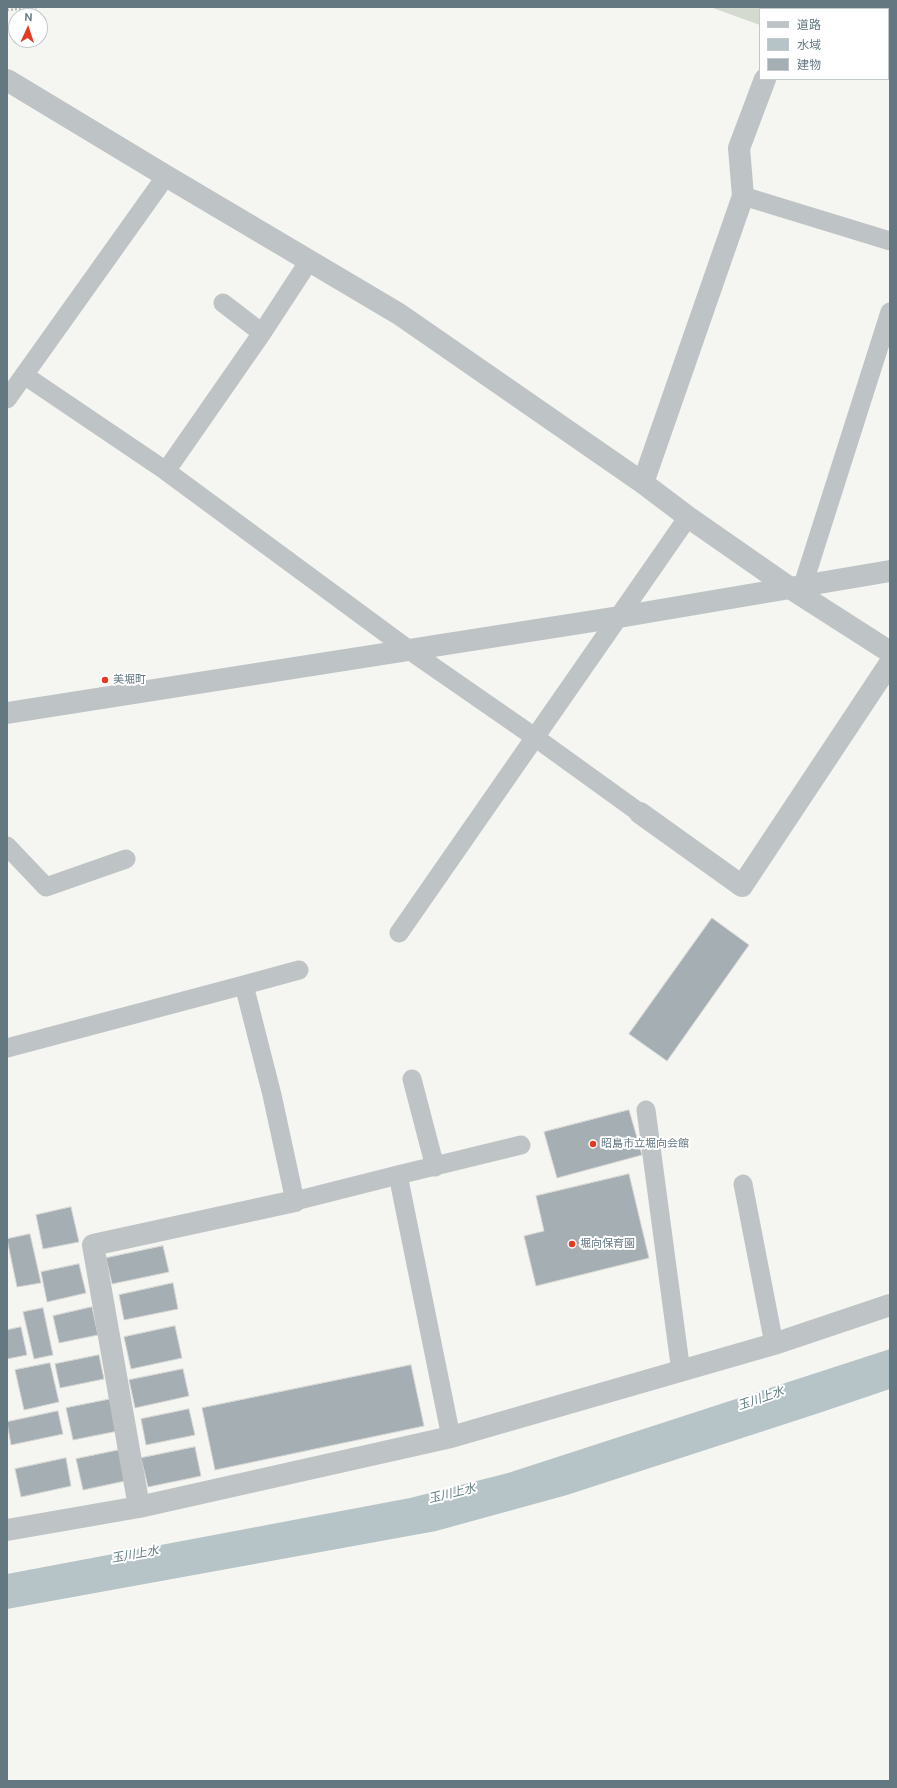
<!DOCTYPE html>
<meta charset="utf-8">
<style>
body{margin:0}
#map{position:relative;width:897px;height:1788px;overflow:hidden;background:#f5f5f1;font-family:"DM Sans","Noto Sans JP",sans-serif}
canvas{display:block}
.frame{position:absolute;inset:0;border:8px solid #647882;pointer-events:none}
.legend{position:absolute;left:759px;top:8px;width:130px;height:72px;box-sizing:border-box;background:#fff;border:1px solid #c1c9cd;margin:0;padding:5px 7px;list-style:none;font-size:12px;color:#647882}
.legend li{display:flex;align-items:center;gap:8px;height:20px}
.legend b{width:20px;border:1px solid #c1c9cd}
.north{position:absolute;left:8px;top:8px;width:40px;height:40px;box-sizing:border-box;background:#fff;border:1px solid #c1c9cd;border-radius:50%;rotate:3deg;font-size:11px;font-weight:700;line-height:16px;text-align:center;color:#647882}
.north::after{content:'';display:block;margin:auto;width:14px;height:18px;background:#e23b24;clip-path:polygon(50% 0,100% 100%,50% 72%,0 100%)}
</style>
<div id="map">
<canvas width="897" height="1788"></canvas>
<div class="frame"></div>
<ul class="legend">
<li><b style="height:5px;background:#bec3c5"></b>道路</li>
<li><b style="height:11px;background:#b6c4c7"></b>水域</li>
<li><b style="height:11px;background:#a5afb3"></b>建物</li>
</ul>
<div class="north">N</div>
</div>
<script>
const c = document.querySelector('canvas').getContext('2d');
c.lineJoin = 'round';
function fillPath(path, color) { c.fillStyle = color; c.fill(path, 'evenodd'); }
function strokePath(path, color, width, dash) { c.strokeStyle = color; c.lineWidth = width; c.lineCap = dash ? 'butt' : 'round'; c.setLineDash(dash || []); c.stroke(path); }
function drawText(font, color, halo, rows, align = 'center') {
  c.font = font + ' "DM Sans","Noto Sans JP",sans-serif'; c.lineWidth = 4; c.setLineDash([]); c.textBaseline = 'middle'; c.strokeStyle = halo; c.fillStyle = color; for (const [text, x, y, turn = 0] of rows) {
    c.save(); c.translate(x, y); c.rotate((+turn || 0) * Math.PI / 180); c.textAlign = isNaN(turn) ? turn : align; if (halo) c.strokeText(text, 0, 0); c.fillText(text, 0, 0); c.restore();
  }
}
fillPath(new Path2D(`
 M710,7H766L765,9H760V25Z`), '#d5dad0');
fillPath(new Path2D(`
 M890,1349V1389L816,1414L567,1495L436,1531L7,1609V1574L410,1498L508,1473Z`), '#b6c4c7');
const building = new Path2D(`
 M712,918L749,945L667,1061L629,1034Z
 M629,1110L642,1155L557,1178L544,1132Z
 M629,1174L649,1258L536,1286L524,1236L544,1231L536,1196Z
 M71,1207L79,1242L43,1249L36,1215Z
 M30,1234L41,1283L17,1287L7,1239Z
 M163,1246L169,1272L112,1284L106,1258Z
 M79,1264L86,1293L47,1302L41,1272Z
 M173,1283L178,1309L124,1320L119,1295Z
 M92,1307L98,1335L59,1343L53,1316Z
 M43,1308L53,1355L34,1359L23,1312Z
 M175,1326L182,1358L131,1369L124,1337Z
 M21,1327L27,1355L7,1359V1330Z
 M99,1355L104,1379L60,1388L55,1364Z
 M50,1363L59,1402L24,1410L15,1370Z
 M411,1365L424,1426L215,1470L202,1408Z
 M183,1369L189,1396L135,1408L129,1380Z
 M111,1399L118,1431L73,1440L66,1408Z
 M189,1409L195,1435L146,1445L141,1419Z
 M58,1411L63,1434L11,1445L7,1422Z
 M195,1447L201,1476L148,1487L141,1458Z
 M119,1450L125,1481L83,1490L76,1459Z
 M66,1458L71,1486L21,1497L15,1469Z`);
fillPath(building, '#a5afb3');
strokePath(building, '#d6d6d4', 1);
strokePath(new Path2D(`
 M7,10L39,7`), '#b8bbbd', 2.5, [2, 2]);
strokePath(new Path2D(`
 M743,196L890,241
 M223,303L262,333
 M24,375L166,471L409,650L536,738L640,813
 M7,399L166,176
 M166,471L262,333L309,261
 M803,585L890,312
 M7,846L46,887L126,859
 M399,933L688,517
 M244,985L299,970
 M7,1048L244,985L272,1095L295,1201L398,1175L451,1437
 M412,1079L435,1167
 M646,1110L681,1372
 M398,1175L521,1145
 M743,1184L774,1344`), '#bec3c5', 19);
strokePath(new Path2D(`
 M791,9L792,7
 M7,80L166,176L399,314L643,483L688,517L790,588L890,652
 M643,483L743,196L739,148L765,79
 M640,813L742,886L890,663
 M139,1507L93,1245L295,1201
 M7,1530L139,1507L451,1437L774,1344L890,1305`), '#bec3c5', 22);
strokePath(new Path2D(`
 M7,713L619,617L890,571`), '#bec3c5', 22);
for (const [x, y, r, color] of [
 [105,680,4,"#e23b24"],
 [593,1144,4,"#e23b24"],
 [572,1244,4,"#e23b24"]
]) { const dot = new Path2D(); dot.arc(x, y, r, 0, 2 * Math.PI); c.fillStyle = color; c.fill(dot); strokePath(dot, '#fff', 1.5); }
drawText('11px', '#647882', '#fff', [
 ["美堀町",113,680],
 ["昭島市立堀向会館",601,1144],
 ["堀向保育園",580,1244]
], 'left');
drawText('italic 12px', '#5f7b7f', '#fff', [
 ["玉川上水",761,1399,-19],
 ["玉川上水",452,1494,-14],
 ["玉川上水",135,1555,-10]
]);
</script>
